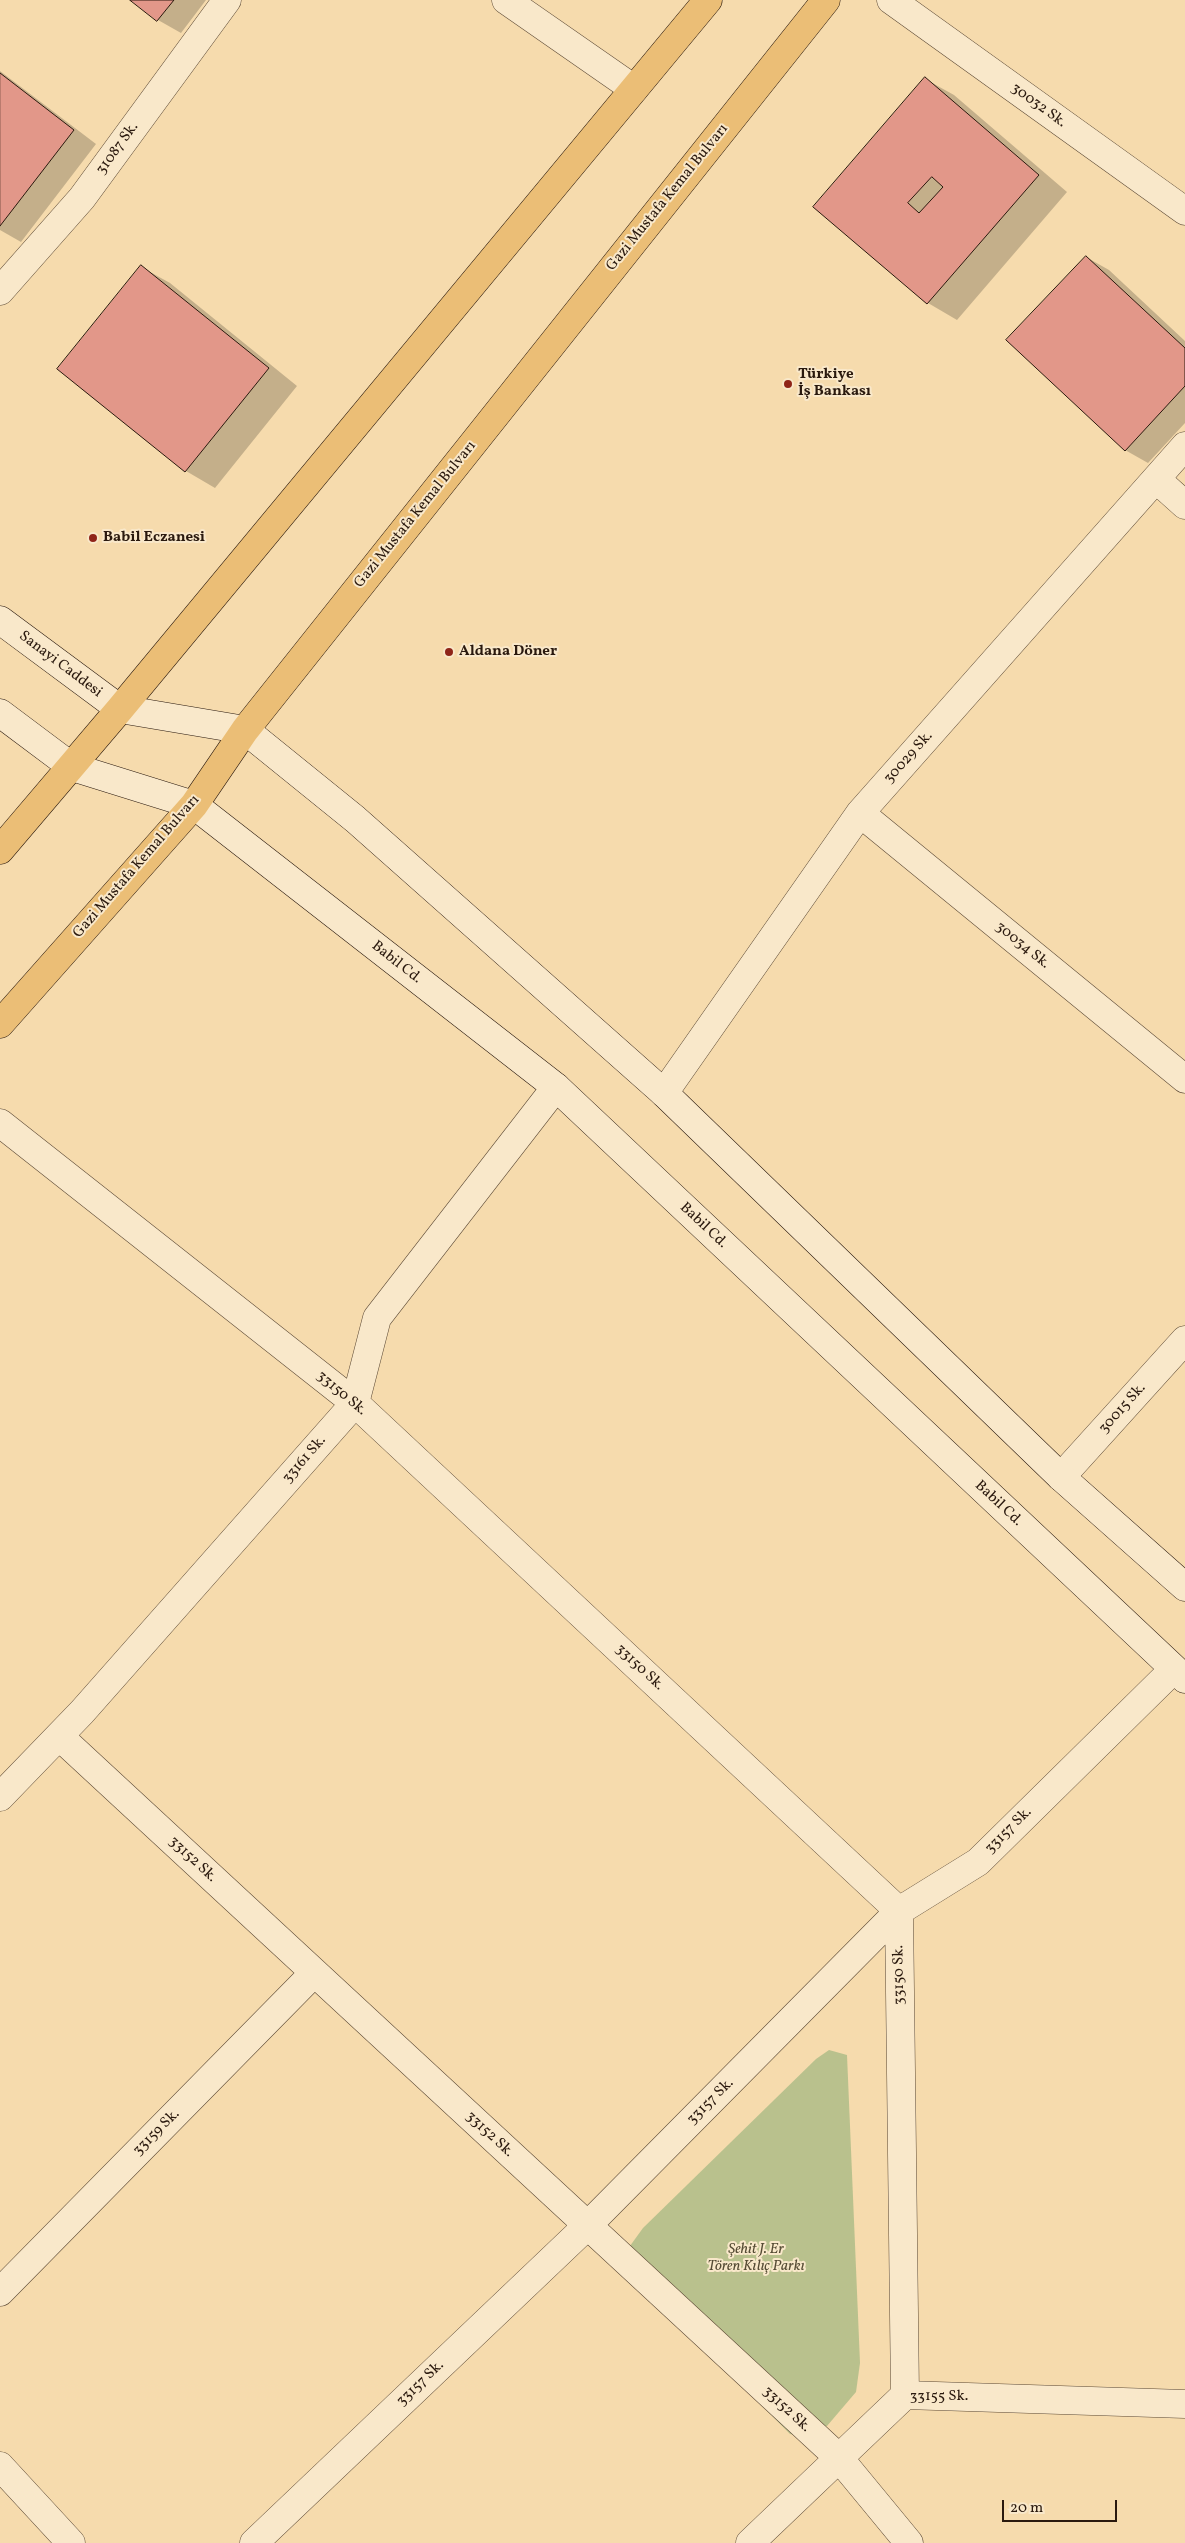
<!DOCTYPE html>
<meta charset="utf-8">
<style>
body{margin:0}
#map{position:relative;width:1185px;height:2543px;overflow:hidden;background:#f6dbad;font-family:Vollkorn,serif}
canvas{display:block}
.scale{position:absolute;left:1002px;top:2500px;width:115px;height:22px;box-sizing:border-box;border:2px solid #2a190e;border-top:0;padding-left:6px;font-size:15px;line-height:18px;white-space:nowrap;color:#2a190e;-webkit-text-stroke:4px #f9e8ca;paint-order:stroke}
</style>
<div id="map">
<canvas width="1185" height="2543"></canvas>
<div class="scale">20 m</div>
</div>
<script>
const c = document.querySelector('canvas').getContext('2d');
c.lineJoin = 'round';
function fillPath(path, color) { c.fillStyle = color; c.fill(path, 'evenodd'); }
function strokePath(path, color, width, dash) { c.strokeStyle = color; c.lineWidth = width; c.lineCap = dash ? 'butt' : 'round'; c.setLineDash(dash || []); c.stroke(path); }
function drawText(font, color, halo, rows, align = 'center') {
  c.font = font + ' Vollkorn,serif'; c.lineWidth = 4; c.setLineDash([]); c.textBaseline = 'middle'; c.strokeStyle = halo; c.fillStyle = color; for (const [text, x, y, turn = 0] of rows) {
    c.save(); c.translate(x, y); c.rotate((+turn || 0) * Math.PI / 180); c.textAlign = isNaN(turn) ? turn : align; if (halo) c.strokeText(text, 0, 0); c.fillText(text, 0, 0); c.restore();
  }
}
fillPath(new Path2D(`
 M829,2050L847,2055L860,2363L856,2392L827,2426L804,2437L790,2434L633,2275L622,2257L643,2228L816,2059Z`), '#b9c18d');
fillPath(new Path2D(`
 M132,0H206L181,33L158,20Z
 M0,71L96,144L21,242L0,230Z
 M925,79L954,95L1067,192L957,320L928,303L815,207Z
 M1086,257L1109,270L1185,341V423L1148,463L1125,450Z
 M141,267L170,283L297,386L215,488L186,471Z`), '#0003');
const building = new Path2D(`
 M130,0H174L157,21Z
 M0,73L74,130L0,226Z
 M925,77L1039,175L927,304L813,207ZM932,177L943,187L919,213L908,203Z
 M1086,256L1185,348V386L1125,451L1006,340Z
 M141,265L269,368L185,472L57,369Z`);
fillPath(building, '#e29789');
strokePath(building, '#2a190e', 1);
const street = new Path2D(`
 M506,0L634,89
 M891,0L1185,211
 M0,291L82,198L227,0
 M1156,479L1185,505
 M860,813L1185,1079
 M664,1093L860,813L1185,446
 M0,1123L355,1403L899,1911L905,2395
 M1061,1477L1185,1340
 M59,1736L839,2458L909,2543
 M0,1797L82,1712L355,1403L377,1318L556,1087
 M0,2292L314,1973
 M0,2466L71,2543
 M254,2543L587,2226L899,1911L978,1862L1173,1670
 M750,2543L905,2395L1185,2404`);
const secondary = new Path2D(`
 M0,620L120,709L245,730L355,819L664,1093L1061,1477L1185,1587
 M0,713L72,767L194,805L556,1087L1185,1679`);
const highway = new Path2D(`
 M0,850L120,709L708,0
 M0,1024L194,805L245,730L826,0`);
strokePath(street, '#5d4a36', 29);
strokePath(secondary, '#2a190e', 29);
strokePath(highway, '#2a190e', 29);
strokePath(street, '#f9e8ca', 28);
strokePath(secondary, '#f9e8ca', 28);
strokePath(highway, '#ebbe76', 28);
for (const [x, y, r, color] of [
 [788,384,5,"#8f2418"],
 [93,538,5,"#8f2418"],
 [449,652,5,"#8f2418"]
]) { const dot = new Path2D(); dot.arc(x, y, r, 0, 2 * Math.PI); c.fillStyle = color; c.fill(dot); strokePath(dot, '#f9e8ca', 2); }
drawText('15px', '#2a190e', '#f9e8ca', [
 ["30032 Sk.",1038,106,36],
 ["31087 Sk.",118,149,-54],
 ["Gazi Mustafa Kemal Bulvarı",668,198,-51],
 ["Gazi Mustafa Kemal Bulvarı",416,515,-51],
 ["Sanayi Caddesi",60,665,37],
 ["30029 Sk.",909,758,-48],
 ["Gazi Mustafa Kemal Bulvarı",137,867,-49],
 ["30034 Sk.",1022,946,39],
 ["Babil Cd.",396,963,38],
 ["Babil Cd.",703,1226,43],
 ["33150 Sk.",341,1394,40],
 ["30015 Sk.",1123,1409,-48],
 ["33161 Sk.",305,1460,-49],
 ["Babil Cd.",998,1504,43],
 ["33150 Sk.",639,1668,43],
 ["33157 Sk.",1009,1831,-45],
 ["33152 Sk.",192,1860,43],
 ["33150 Sk.",900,1975,-91],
 ["33157 Sk.",711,2102,-45],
 ["33159 Sk.",157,2133,-45],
 ["33152 Sk.",489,2135,43],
 ["33157 Sk.",421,2384,-44],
 ["33155 Sk.",939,2397],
 ["33152 Sk.",786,2410,43]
]);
drawText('bold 15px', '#2a190e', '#f9e8ca', [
 ["Türkiye",798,375],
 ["İş Bankası",798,392],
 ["Babil Eczanesi",103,538],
 ["Aldana Döner",459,652]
], 'left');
drawText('italic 15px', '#554b34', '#f9e8ca', [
 ["Şehit J. Er",756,2250],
 ["Tören Kılıç Parkı",756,2267]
]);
</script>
